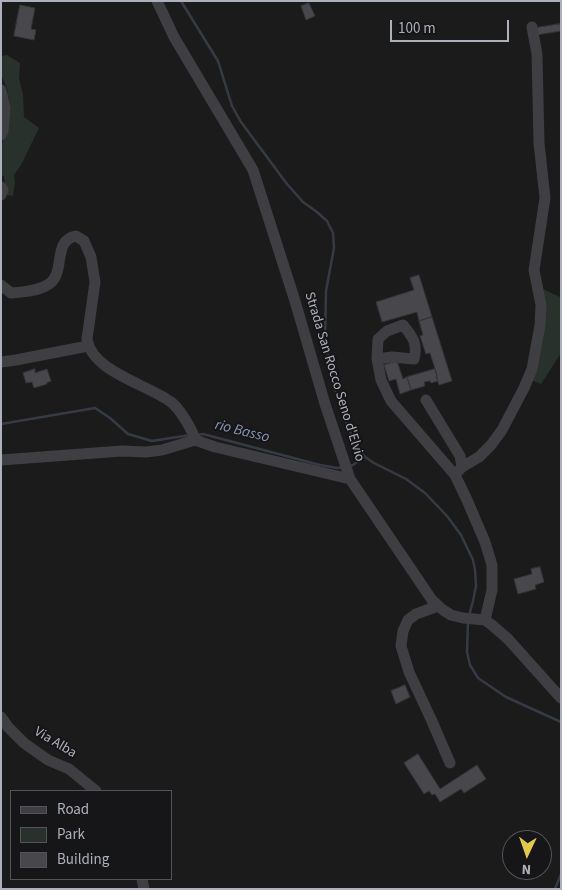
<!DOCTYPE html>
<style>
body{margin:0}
#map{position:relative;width:562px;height:890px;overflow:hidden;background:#1b1b1c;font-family:"Source Sans 3",sans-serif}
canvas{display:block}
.frame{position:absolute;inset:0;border:2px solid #aeb0bb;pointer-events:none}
.legend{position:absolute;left:10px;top:790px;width:162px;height:90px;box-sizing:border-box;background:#161518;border:1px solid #535359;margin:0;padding:6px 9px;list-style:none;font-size:15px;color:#aeb0bb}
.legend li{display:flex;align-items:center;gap:10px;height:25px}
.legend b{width:25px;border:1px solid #535359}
.north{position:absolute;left:502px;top:830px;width:50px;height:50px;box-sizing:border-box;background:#161518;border:1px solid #535359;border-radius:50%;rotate:183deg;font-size:14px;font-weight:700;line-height:20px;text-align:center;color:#aeb0bb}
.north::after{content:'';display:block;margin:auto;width:18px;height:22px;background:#e2c94d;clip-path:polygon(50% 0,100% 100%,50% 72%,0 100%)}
.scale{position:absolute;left:390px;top:20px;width:119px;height:22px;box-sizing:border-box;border:2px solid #aeb0bb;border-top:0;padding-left:6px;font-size:15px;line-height:18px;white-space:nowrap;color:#aeb0bb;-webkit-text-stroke:4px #161518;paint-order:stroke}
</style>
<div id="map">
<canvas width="562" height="890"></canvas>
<div class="frame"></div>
<ul class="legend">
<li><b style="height:6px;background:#3e3e43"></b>Road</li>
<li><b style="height:14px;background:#29312c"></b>Park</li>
<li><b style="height:14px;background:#48484c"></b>Building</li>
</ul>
<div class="north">N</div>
<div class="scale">100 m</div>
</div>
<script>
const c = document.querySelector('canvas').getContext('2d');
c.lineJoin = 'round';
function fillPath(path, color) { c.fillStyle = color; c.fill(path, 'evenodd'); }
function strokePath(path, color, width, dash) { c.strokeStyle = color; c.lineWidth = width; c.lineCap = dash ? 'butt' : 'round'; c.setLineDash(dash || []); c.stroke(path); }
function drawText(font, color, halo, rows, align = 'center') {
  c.font = font + ' "Source Sans 3",sans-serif'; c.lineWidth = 4; c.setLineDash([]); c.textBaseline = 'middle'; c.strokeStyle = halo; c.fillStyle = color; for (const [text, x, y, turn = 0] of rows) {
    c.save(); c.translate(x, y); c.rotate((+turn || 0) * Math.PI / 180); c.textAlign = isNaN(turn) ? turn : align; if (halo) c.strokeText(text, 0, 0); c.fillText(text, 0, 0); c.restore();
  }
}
fillPath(new Path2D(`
 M1,55L2,56L7,55L20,63L19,79L23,94L24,117L39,128L21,165L14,175L15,183L13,196L6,195L4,176L1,175V146L7,131L10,106L7,88L1,75Z
 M561,288V353L541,384L531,380L543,289L560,297Z`), '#29312c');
strokePath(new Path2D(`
 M181,1L218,61L232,106L241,122L287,184L303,202L317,212L327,221L333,233L334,248L326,291L325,339L335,389L348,427L358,448L365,457L374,463L406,479L425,493L447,516L461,535L473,560L475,570L476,586L473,601L469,616
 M1,424L95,408L110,418L128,434L152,441L190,435
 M196,435L203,434L320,465L337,468L344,467
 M349,466L353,465L365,457
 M468,621L467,652L470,665L478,678L506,697L561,722
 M555,889L561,874`), '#353b45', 2.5);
const building = new Path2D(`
 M309,3L315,16L306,20L301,6Z
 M20,5L35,8L31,29L36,30L34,40L14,36Z
 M560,24L561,31L536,35L535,28Z
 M419,275L432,317L419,321L417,312L382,322L376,302L414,290L410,278Z
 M432,317L452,381L439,385L436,376L437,375L430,353L426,354L420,336L423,335L419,321Z
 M397,361L403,379L407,377L411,390L400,394L396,379L389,381L384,365Z
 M35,369V373L47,369L51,381L46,383L47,384L34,388L32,382L26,383L23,373Z
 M435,369L438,381L431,383L430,381L424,382L425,386L411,390L407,377Z
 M540,567L544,582L535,585L536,589L518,594L514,579L532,574L531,569Z
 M405,685L410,697L396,704L391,691Z
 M418,754L440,789L477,765L486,779L464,793L461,789L440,802L435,794L432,795L429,791L424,794L404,763Z`);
fillPath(building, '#48484c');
strokePath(building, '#353538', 1);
strokePath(new Path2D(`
 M157,1L174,37L253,170L295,301L325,404L350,479L432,600L443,610L451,615L463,618L485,620L492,625L508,639L561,698
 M1,90L5,108L3,131L1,135
 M1,187L3,190L1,195
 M1,285L11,293C24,292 38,291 49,284C66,273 52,240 76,236L84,241L91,257L95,282L87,339C92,372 147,384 171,402C180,409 192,429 195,440L215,447L350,479
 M377,359L392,357L414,359C418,344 413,337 403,325L387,331L378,339L377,359L381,380L391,401L455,475L467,500L485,542L492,565V590L485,620
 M1,362L16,360L88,346
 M426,400L460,456L462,467
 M1,460L122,451L146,452L162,450L195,440
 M455,475L462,467L479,457L491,445L502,430L524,388L532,369L540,325L541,305L534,270L545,198L539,143L537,54L532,27
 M438,606L416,614L408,620L403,631L401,646L409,672L431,719L450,763
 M1,717L8,727L24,743L48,760L69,769L96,791
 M142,879L144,889`), '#3e3e43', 11);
drawText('14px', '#aeb0bb', '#161518', [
 ["Strada San Rocco Seno d'Elvio",334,377,73],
 ["Via Alba",55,743,31]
]);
drawText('italic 15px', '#8998b2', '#161518', [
 ["rio Basso",242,432,14]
]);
</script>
